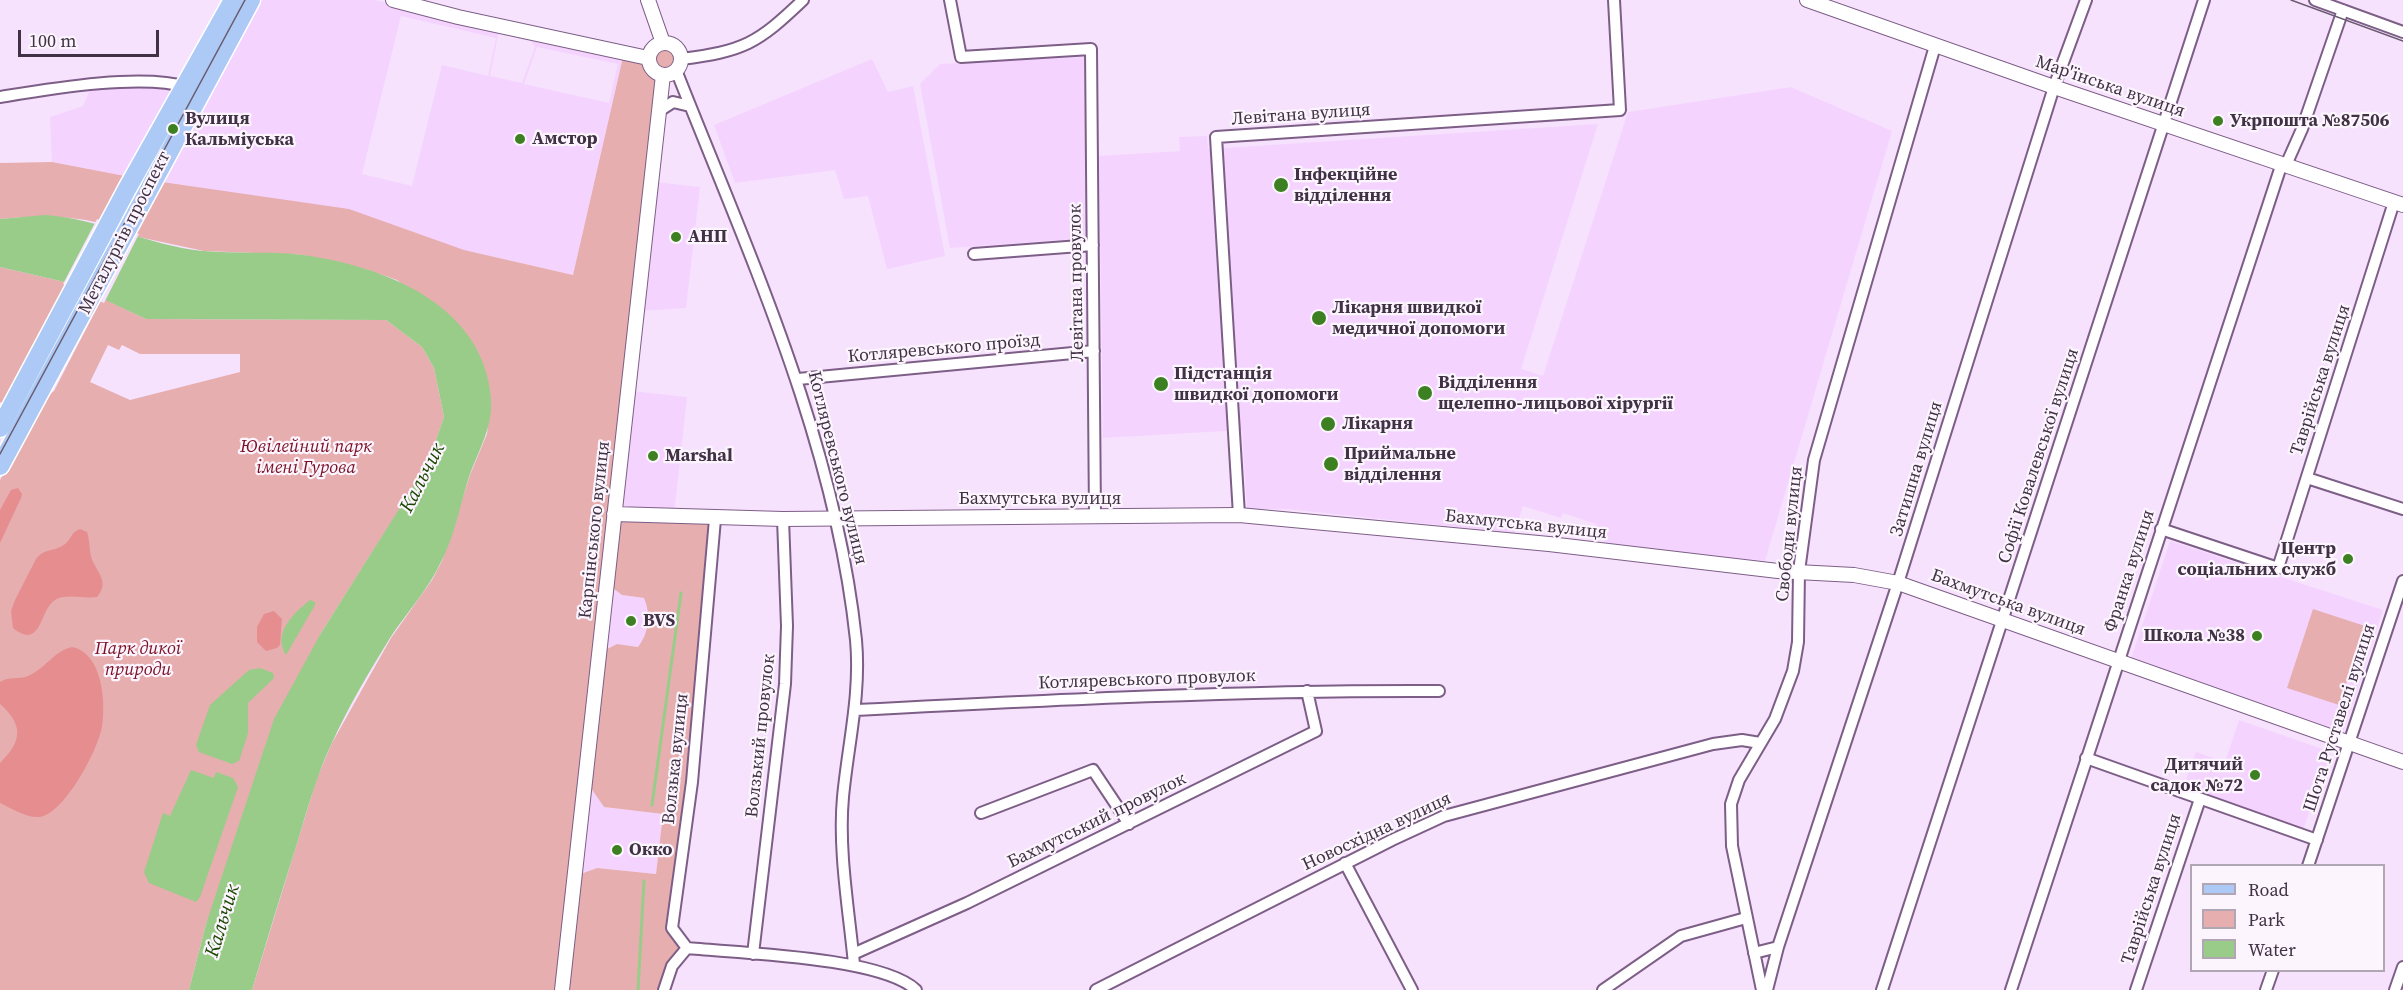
<!DOCTYPE html>
<meta charset="utf-8">
<style>
body{margin:0}
#map{position:relative;width:2403px;height:990px;overflow:hidden;background:#f7e2fe;font-family:"Source Serif 4",serif}
canvas{display:block}
.legend{position:absolute;left:2190px;top:864px;width:195px;height:108px;box-sizing:border-box;background:#fcf5fe;border:2px solid #b1a7b4;margin:0;padding:8px 10px;list-style:none;font-size:18px;color:#403244}
.legend li{display:flex;align-items:center;gap:12px;height:30px}
.legend b{width:30px;border:2px solid #b1a7b4}
.scale{position:absolute;left:18px;top:30px;width:141px;height:27px;box-sizing:border-box;border:3px solid #403244;border-top:0;padding-left:8px;font-size:18px;line-height:21px;white-space:nowrap;color:#403244;-webkit-text-stroke:4px #fcf5fe;paint-order:stroke}
</style>
<div id="map">
<canvas width="2403" height="990"></canvas>
<ul class="legend">
<li><b style="height:8px;background:#accaf5"></b>Road</li>
<li><b style="height:16px;background:#e6aeaf"></b>Park</li>
<li><b style="height:16px;background:#9c8"></b>Water</li>
</ul>
<div class="scale">100 m</div>
</div>
<script>
const c = document.querySelector('canvas').getContext('2d');
c.lineJoin = 'round';
function fillPath(path, color) { c.fillStyle = color; c.fill(path, 'evenodd'); }
function strokePath(path, color, width, dash) { c.strokeStyle = color; c.lineWidth = width; c.lineCap = dash ? 'butt' : 'round'; c.setLineDash(dash || []); c.stroke(path); }
function drawText(font, color, halo, rows, align = 'center') {
  c.font = font + ' "Source Serif 4",serif'; c.lineWidth = 4.5; c.setLineDash([]); c.textBaseline = 'middle'; c.strokeStyle = halo; c.fillStyle = color; for (const [text, x, y, turn = 0] of rows) {
    c.save(); c.translate(x, y); c.rotate((+turn || 0) * Math.PI / 180); c.textAlign = isNaN(turn) ? turn : align; if (halo) c.strokeText(text, 0, 0); c.fillText(text, 0, 0); c.restore();
  }
}
fillPath(new Path2D(`
 M258,0H375L499,30L490,76L522,83L535,47L531,41L517,38L518,34L623,57L573,275L162,182ZM401,16L496,38L488,76L442,65L412,186L362,174ZM537,47L618,64L609,103L524,84Z
 M1084,57L1088,238L950,248L920,84L940,64Z
 M872,59L888,92L913,86L945,256L887,269L868,196L844,199L835,170L735,183L714,125Z
 M146,84L175,87L125,176L52,162L50,117L83,106L91,87Z
 M1791,87L1892,131L1765,561L1604,543L1607,534L1595,530L1596,524L1563,513L1561,518L1523,506L1514,533L1287,509H1247L1242,430L1103,438L1099,156L1180,151L1179,137L1207,136L1208,149L1598,124L1521,369L1543,376L1628,112Z
 M655,182L700,187L686,308L641,311Z
 M632,391L687,397L674,515L618,512Z
 M2170,541L2383,610L2342,737L2130,662Z
 M610,586L622,595L644,598L649,608L646,637L639,647L617,644L603,651Z
 M2239,720L2331,752L2303,830L2183,788L2196,752L2225,762Z
 M588,784L604,807L663,814L656,874L597,868L578,875Z`), '#f4d4fe');
fillPath(new Path2D(`
 M655 59a10 10 0 1 1 20 0a10 10 0 1 1-20 0Z
 M623,57L643,61L648,72L658,79L557,990H252L317,778L332,743L391,638L432,580L442,561L470,475L487,434L491,400L484,367L466,334L397,280L365,269L303,255L204,251L134,236L162,182L349,209L464,250L573,275Z
 M52,162L125,176L100,223C66,215 35,216 0,219V163Z
 M0,267L69,283L5,405L0,402Z
 M102,298L146,319L386,320L422,347L434,368L444,417L428,464L321,633L206,924L189,990H0V480L46,397L54,391ZM108,345L119,350L122,345L140,354H240V372L130,400L90,382Z
 M617,521L715,524L672,928L687,948L664,990H565L578,875L597,868L656,874L663,814L604,807L588,784L603,651L617,644L638,647C649,633 651,614 644,598L622,595L610,586Z
 M2313,609L2365,626L2339,705L2287,688Z`), '#e6aeaf');
fillPath(new Path2D(`
 M18,488L22,494L21,498L0,543V510L11,490Z
 M80,529L87,532C90,541 89,548 91,556C95,572 111,580 97,597C84,599 65,593 55,600C39,610 42,651 13,628L11,611L15,600L36,559C45,548 52,552 62,546C71,542 70,532 80,529Z
 M274,611L282,619L280,645L277,648L266,651L257,642V627L264,614Z
 M72,647C102,653 106,700 102,726C99,749 63,816 39,817C26,818 11,808 0,803V763C21,742 25,726 0,704V682C9,676 18,680 28,676C45,669 54,651 72,647Z`), '#e68d90');
fillPath(new Path2D(`
 M45,215C102,219 146,245 203,251C236,254 270,251 303,255C383,266 484,304 491,399C493,428 478,451 469,477C460,505 455,534 442,560C429,589 407,612 390,638C369,672 347,709 331,745C315,779 306,815 295,850C280,897 266,943 252,990H189L206,924L274,719L321,633L428,463L444,417L434,368L422,347L386,320L146,319L69,283L0,267V219Z
 M310,600L315,602V605L286,655C272,633 294,613 310,600Z
 M260,668L273,673L274,678L248,703V733L239,761L232,764L199,752L196,745L210,705L249,670Z
 M191,770L214,778L216,772L233,778L238,787L200,897L196,902L149,883L144,872L163,813L170,816Z`), '#9c8');
fillPath(new Path2D(`
 M97,219L139,234L104,303L63,284Z`), '#f7e2fe');
strokePath(new Path2D(`
 M652,805L681,593
 M638,990L644,881`), '#9c8', 3);
const minor = new Path2D(`
 M950,0L961,57L1091,49L1095,517
 M2315,0L2403,32
 M681,59C744,51 757,44 803,0
 M676,70C749,255 835,440 856,640C861,694 848,744 843,797C838,850 849,911 854,964
 M0,97C49,89 141,73 187,87
 M659,111L673,102L690,106
 M2286,165L2302,129L2343,10
 M974,254L1093,245
 M798,379L1094,351
 M2307,478L2403,509
 M1239,515L1216,137L1620,110L1614,0
 M2161,529L2278,568L2394,202
 M856,710C1050,700 1244,690 1439,691
 M2086,758L2317,840
 M981,813L1093,770L1129,824
 M1345,863L1412,990
 M2308,866L2403,581
 M1778,947L1898,583L2054,87L2086,0
 M687,948L672,928L692,782L715,519
 M687,948C738,953 882,957 916,990
 M1754,953L1778,947L1767,990
 M753,954L785,684L787,626L783,519
 M853,954L967,903L1316,731L1307,691
 M664,990L672,966L687,948
 M1096,990L1392,840L1444,816L1713,744L1742,740L1760,743
 M1603,990L1681,936L1746,918
 M1762,990L1732,846L1731,804L1739,780L1775,719L1793,671L1798,642L1799,571L1814,460L1935,46
 M1882,990L2204,0
 M2011,990L2282,163
 M2136,990L2200,799
 M2266,990L2273,970
 M2395,990L2403,967`);
const tertiary = new Path2D(`
 M393,0L458,17L648,58
 M648,0L663,43
 M1807,0L2054,87L2403,205
 M649 59a16 16 0 1 1 32 0a16 16 0 1 1-32 0Z
 M614,514L783,519L1239,515L1549,544L1778,571L1854,575L1898,583L2403,762
 M562,990L663,75`);
const primary = new Path2D(`
 M0,428L127,189L233,0
 M0,466L251,0`);
strokePath(minor, '#7d5e87', 14);
strokePath(tertiary, '#7d5e87', 16);
strokePath(primary, '#fff', 21);
strokePath(minor, '#fff', 10);
strokePath(tertiary, '#fff', 14);
strokePath(primary, '#accaf5', 18);
strokePath(new Path2D(`
 M2291,0L2403,41
 M0,454L245,0`), '#6a5b6f', 1.5);
for (const [x, y, r, color] of [
 [2218,121,6,"#3d8022"],
 [173,129,6,"#3d8022"],
 [520,139,6,"#3d8022"],
 [1281,185,8,"#3d8022"],
 [676,237,6,"#3d8022"],
 [1319,318,8,"#3d8022"],
 [1161,384,8,"#3d8022"],
 [1425,393,8,"#3d8022"],
 [1328,424,8,"#3d8022"],
 [653,456,6,"#3d8022"],
 [1331,464,8,"#3d8022"],
 [2348,559,6,"#3d8022"],
 [631,621,6,"#3d8022"],
 [2257,636,6,"#3d8022"],
 [2255,775,6,"#3d8022"],
 [617,850,6,"#3d8022"]
]) { const dot = new Path2D(); dot.arc(x, y, r, 0, 2 * Math.PI); c.fillStyle = color; c.fill(dot); strokePath(dot, '#fcf5fe', 2); }
drawText('18px', '#403244', '#fcf5fe', [
 ["Мар'їнська вулиця",2110,87,19],
 ["Левітана вулиця",1301,115,-4],
 ["Металургів проспект",125,233,-63],
 ["Левітана провулок",1077,283,-91],
 ["Котляревського проїзд",944,349,-5],
 ["Таврійська вулиця",2321,380,-72],
 ["Софії Ковалевської вулиця",2039,456,-72],
 ["Котляревського вулиця",837,468,76],
 ["Затишна вулиця",1917,469,-73],
 ["Бахмутська вулиця",1040,499],
 ["Бахмутська вулиця",1526,525,6],
 ["Карпінського вулиця",595,530,-84],
 ["Свободи вулиця",1790,534,-84],
 ["Франка вулиця",2130,571,-72],
 ["Бахмутська вулиця",2008,603,20],
 ["Котляревського провулок",1147,680,-2],
 ["Шота Руставелі вулиця",2340,718,-72],
 ["Волзький провулок",761,736,-84],
 ["Волзька вулиця",676,759,-84],
 ["Бахмутський провулок",1097,821,-26],
 ["Новосхідна вулиця",1377,832,-25],
 ["Таврійська вулиця",2152,889,-72]
]);
drawText('bold 18px', '#403244', '#fcf5fe', [
 ["Вулиця",185,119],
 ["Кальміуська",185,140],
 ["Укрпошта №87506",2230,121],
 ["Амстор",532,139],
 ["Інфекційне",1294,175],
 ["відділення",1294,196],
 ["АНП",688,237],
 ["Лікарня швидкої",1332,308],
 ["медичної допомоги",1332,329],
 ["Підстанція",1174,374],
 ["швидкої допомоги",1174,395],
 ["Відділення",1438,383],
 ["щелепно-лицьової хірургії",1438,404],
 ["Лікарня",1342,424],
 ["Приймальне",1344,454],
 ["відділення",1344,475],
 ["Marshal",665,456],
 ["Центр",2336,549,"right"],
 ["соціальних служб",2336,570,"right"],
 ["BVS",643,621],
 ["Школа №38",2245,636,"right"],
 ["Дитячий",2243,765,"right"],
 ["садок №72",2243,786,"right"],
 ["Окко",629,850]
], 'left');
drawText('italic 18px', '#7a1024', '#fcf5fe', [
 ["Ювілейний парк",306,447],
 ["імені Гурова",306,468],
 ["Парк дикої",138,649],
 ["природи",138,670]
]);
drawText('italic 20px', '#194901', '#fcf5fe', [
 ["Кальчик",423,478,-63],
 ["Кальчик",223,921,-73]
]);
</script>
